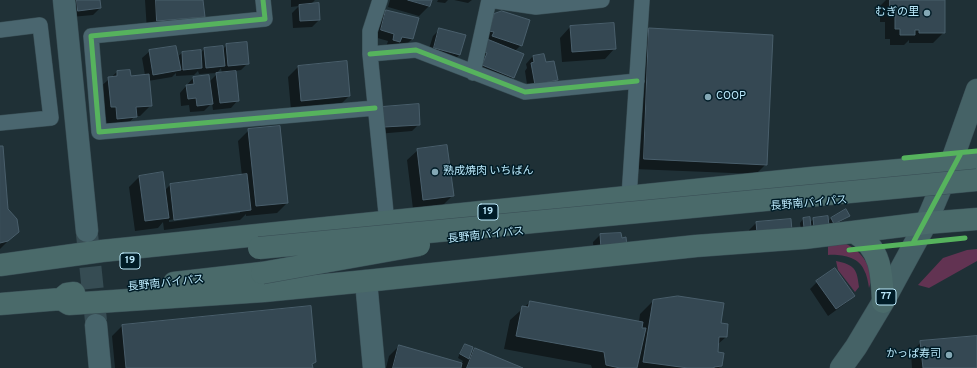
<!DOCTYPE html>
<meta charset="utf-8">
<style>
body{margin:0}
canvas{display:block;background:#1f3036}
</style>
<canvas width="977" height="368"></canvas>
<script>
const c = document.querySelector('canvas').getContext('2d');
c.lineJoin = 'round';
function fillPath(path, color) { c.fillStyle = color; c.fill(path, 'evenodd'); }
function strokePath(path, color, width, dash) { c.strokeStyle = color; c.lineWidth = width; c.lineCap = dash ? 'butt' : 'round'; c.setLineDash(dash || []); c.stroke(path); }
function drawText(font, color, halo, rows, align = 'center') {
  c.font = font + ' Overpass,"Noto Sans JP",sans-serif'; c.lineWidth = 3; c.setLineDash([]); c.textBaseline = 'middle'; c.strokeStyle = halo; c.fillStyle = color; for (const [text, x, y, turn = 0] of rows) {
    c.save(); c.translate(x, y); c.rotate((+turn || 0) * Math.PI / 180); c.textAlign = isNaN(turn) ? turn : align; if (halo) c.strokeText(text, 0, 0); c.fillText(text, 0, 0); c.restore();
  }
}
fillPath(new Path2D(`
 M828,242C832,242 837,241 841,242C859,247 877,269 869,288C868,282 867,275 864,270C859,257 841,254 828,255Z
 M977,249V261L929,288L918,285L943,258L967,250Z
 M836,261C855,265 857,269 859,287L855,292L838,270Z`), '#623352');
fillPath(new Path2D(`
 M69,0H99L100,8L93,15L71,17Z
 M145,0H202L204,17L193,27L147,31Z
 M291,0H315L310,5L319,20L312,27L293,28L292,13L299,6L291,7Z
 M390,0H431L429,6L419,16L388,7Z
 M438,0H448L445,3L437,2Z
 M454,0H472L468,3Z
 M886,0H944V32L933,43H909V40L904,45H890V39H885V22H880V6Z
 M387,11L417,19L412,39L405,46L397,44L392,49L386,47L388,41L374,37L380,18Z
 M495,15L521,45L515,51L513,77L506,84L476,72L487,23Z
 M570,27L615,48L605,59L562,62L560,38Z
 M440,29L459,55L452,62L427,55L433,36Z
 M649,29L766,164L756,174L634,169L639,39Z
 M227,45L248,63L241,70L235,71L238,100L231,108L213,110L212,103L204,111L190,112L189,105L181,106L180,93L193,78L209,82L217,74H222L221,68L217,73L199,74L198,71L194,75L176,76V73L172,77L148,81L151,105L140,116H135L125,127L107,129L106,117H101L98,89L117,72L130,77L145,75L142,58L150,51L177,57L182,53L200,54L204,49L222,50Z
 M533,56L545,63L557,80L550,87L528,91L525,71L527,68L526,64Z
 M298,67L349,96L339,106L291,110L288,77Z
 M375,115L419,124L412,131L377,134Z
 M249,130L287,203L277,213L246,216V214L240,220L164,230L163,222L158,228L135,231L129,187L139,177L164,191L170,185L242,176L238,141ZM240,211V213L169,222V220Z
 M0,147L7,209L18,231L0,249Z
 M418,150L453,195L442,206L413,209L407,160Z
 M846,211L849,216L845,219L831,227L801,231L800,223L803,219L809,223L814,219L828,222L831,218Z
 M790,220L750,240L749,230L756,223Z
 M620,234L594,256L593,242L600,235Z
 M817,282L854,296L846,303L828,316L810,289Z
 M653,301L720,324L726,337L717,345V353L721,366L719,368H592L591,365L504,349L510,320L530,302L639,322L640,314Z
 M122,326L315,361L311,365L312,368H115L112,336Z
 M977,337V368H912L911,353L921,342Z
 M465,345L469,355L475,349L520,368H386L389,356L399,346L461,364L463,361L458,358L462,348Z`), '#0007');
const building = new Path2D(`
 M77,0H100L101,8L78,11Z
 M156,0H203L205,17L157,21Z
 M408,0H432L430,6Z
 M890,0H945V33H919V30H915V35H900V29H895V12H890Z
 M319,3L320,20L300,21L299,5Z
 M386,10L419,18L413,39L402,37L400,42L393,40L394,34L381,30Z
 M502,11L530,20L522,46L492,36L494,32L489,31L494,14Z
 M614,23L616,49L572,52L570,26Z
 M439,28L466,35L460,55L434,48Z
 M649,28L773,35L767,165L644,159Z
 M487,39L524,54L514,78L482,65L487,53L482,51Z
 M247,42L249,64L228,66L226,44Z
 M176,46L181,70L153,75L149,50Z
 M223,46L225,66L206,68L204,48Z
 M201,50L202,68L183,70L182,52Z
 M544,54L546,62L554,61L558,80L535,85L531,63L534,62L533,56Z
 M347,61L350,96L301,101L298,66Z
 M130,70L131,76L149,74L152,106L136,107L137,117L117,119L116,107H111L108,77L117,76V71Z
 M236,71L239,101L220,103L216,73Z
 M209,75L213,104L197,106L196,98L188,99L186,85L194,84L193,77Z
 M419,104L420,125L384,127L382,107Z
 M280,126L288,203L256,206L248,129Z
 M447,145L454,196L423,200L417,149Z
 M0,146H3L8,209L17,219L19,232L8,241L0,243Z
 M163,172L169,218L145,221L139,176Z
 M247,174L251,210L174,220L170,184Z
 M846,209L850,216L834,224L831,218Z
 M828,216L829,226L814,228L813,218Z
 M810,217L811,227L804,228L803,218Z
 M791,219L792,231L757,233L756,222Z
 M621,233L622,238L626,237L627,247L601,249L600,234Z
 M835,268L855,296L836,309L816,281Z
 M678,296L724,303L721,323L728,324L727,337H719L718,352L724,353L722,366L714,367V368H688L643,362L653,300Z
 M530,301L643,322L642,328H646L637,368H620L606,365L604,352L516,336L522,306L528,307Z
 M311,306L316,362L312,364L313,368H126L122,325Z
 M977,336V368H923L920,341Z
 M465,344L473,347L469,359L460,354Z
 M399,345L462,363L461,368H393Z
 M475,348L523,368H467Z`);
fillPath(building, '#354853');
strokePath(building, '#495e6b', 1);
strokePath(new Path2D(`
 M87,234L96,321`), '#364c53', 22, [22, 11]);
const street = new Path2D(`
 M263,0L265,19L91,36L99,132L375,108
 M380,0L370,31V54L387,223
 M0,30L40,25L51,118L0,123
 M370,54L416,50L525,92L637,81
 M473,73L489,0L536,7L602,0
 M629,197L642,0`);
const secondary = new Path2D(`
 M64,0L87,231
 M366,281L374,368
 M96,325L100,368`);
const primary = new Path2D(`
 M841,368L856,347L883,302L926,223L950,166L977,90`);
const highway = new Path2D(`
 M854,232C881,248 882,273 883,302
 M0,265L102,251L812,178L977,163
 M174,283L262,273
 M61,299L69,304L264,291L366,281L696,246L804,238L926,223L977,219
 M0,304L61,299L67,294L74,293`);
strokePath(street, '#394e55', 16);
strokePath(secondary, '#394e55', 23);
strokePath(primary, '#394e55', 23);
strokePath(highway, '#394e55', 23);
strokePath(street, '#4a666f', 15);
strokePath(secondary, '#47646b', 22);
strokePath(primary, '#456266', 22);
strokePath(highway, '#4a6a6a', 22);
const highwayBridge = new Path2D(`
 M259,248L977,180
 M262,273L419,245`);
strokePath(highwayBridge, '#394e55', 23, []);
strokePath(highwayBridge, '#4a6a6a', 22);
strokePath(new Path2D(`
 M263,0L265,19L91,36L99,132L375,108
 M370,54L416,50L525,92L637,81
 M904,158L977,151
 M913,243L961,153
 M849,250L965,238`), '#56b35d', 5);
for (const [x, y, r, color] of [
 [927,13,4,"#84a8b5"],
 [708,97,4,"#84a8b5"],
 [435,172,4,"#84a8b5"],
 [949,355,4,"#84a8b5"]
]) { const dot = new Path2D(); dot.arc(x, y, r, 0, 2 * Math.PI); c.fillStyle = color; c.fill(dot); strokePath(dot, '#001c27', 1.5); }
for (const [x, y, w] of [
 [488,212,20],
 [130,261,20],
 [886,297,20]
]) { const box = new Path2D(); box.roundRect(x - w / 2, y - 8, w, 16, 3); c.fillStyle = '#001c27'; c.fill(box); strokePath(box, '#bae8fa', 1); }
drawText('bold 10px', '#bae8fa', null, [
 ["19",488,212],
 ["19",130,261],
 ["77",886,297]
]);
drawText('11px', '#bae8fa', '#001c27', [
 ["むぎの里",919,13],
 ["COOP",716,97,"left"],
 ["熟成焼肉 いちばん",443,172,"left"],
 ["かっぱ寿司",941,355]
], 'right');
drawText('11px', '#bae8fa', '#001c27', [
 ["長野南バイパス",809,204,-5],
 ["長野南バイパス",486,236,-6],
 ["長野南バイパス",166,284,-6]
]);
</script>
